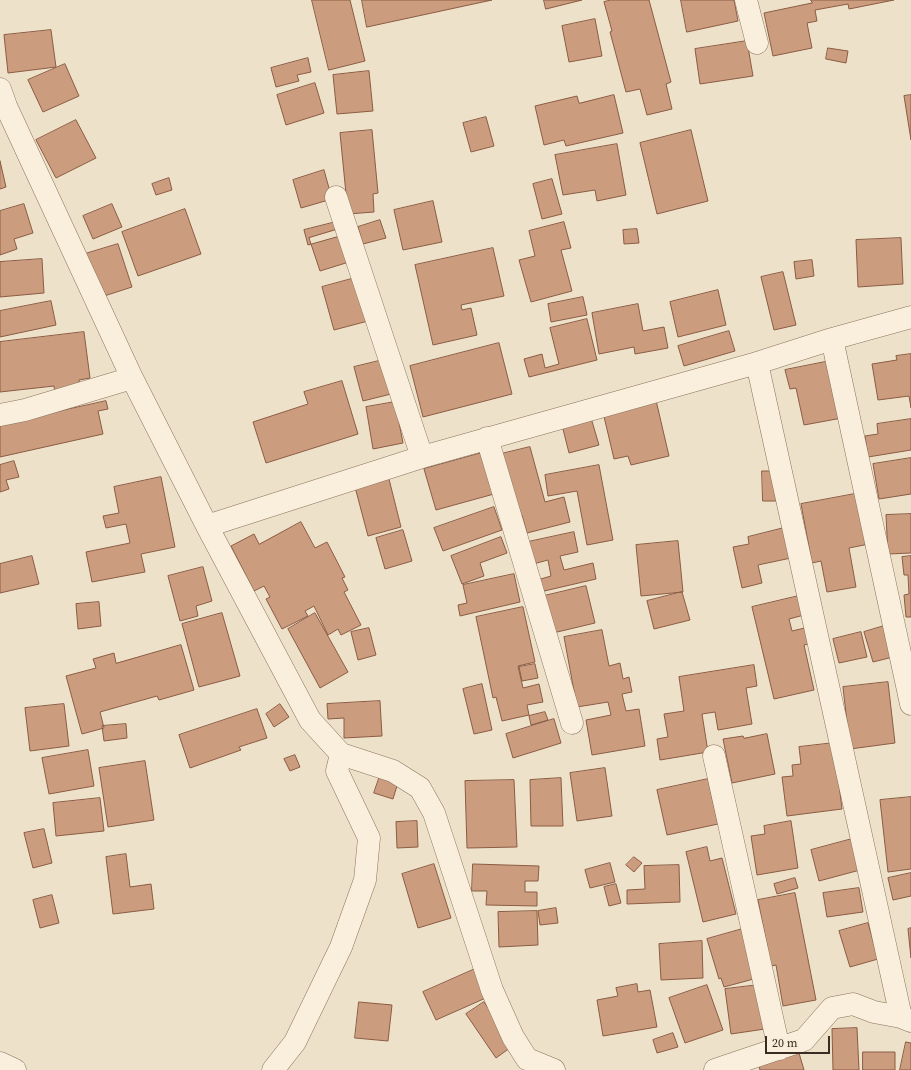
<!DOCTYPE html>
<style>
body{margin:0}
#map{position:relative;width:911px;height:1070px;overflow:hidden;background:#eee1c9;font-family:"Source Serif 4",serif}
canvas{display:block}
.scale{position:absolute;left:765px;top:1036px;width:65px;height:18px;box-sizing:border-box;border:2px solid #3b2c21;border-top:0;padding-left:5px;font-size:12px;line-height:14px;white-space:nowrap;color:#3b2c21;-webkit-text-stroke:3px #f6ecd8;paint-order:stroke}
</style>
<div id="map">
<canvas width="911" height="1070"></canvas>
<div class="scale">20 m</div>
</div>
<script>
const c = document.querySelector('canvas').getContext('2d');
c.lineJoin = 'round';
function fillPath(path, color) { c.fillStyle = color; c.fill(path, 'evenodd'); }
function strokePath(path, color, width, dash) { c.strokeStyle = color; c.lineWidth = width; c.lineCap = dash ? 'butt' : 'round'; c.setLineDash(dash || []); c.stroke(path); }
const building = new Path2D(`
 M312,0H350L365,61L329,70Z
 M362,0H492L367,27Z
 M544,0H582L546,9Z
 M611,0H649L671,82L666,84L672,109L647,115L640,89L626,92L610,32L612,31L604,2Z
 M681,0H734L738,21L687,32Z
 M811,0H894L849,9L848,4L815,10L817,21L807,23L812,48L773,56L764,13L812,3Z
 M595,19L602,56L569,62L562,26Z
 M51,30L56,67L8,73L4,35Z
 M747,41L753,76L700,84L695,49Z
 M828,48L848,51L846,63L826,59Z
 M308,58L311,72L297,75L299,81L276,87L271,68Z
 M65,64L79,96L43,112L28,80Z
 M369,71L373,111L337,114L333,75Z
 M315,83L324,113L286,125L277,95Z
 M614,95L623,133L566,146L564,140L544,145L535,106L577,96L579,103Z
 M911,95V140L904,96Z
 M486,117L494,146L471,152L463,123Z
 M76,120L96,158L56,178L36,140Z
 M372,130L378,193L373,194L374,212L348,214L340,133Z
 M691,130L708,201L657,214L640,143Z
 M617,144L626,195L597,201L595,190L563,195L555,155Z
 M0,161L6,187L0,189Z
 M324,170L332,199L301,208L293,180Z
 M169,178L172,190L156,195L152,184Z
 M552,179L562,214L542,219L533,184Z
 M433,201L442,242L403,250L394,210Z
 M24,204L33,233L14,239L17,249L0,255V211Z
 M112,204L122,227L93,239L83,216Z
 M185,209L201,254L138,276L122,232Z
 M380,220L386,238L363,244L358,227Z
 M336,222L340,236L308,245L304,230Z
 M564,222L571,248L561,250L572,291L531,302L519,260L535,256L529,231Z
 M339,229L349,262L320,271L309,238Z
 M637,229L639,243L624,244L623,230Z
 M901,238L903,284L858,287L856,240Z
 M118,244L132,287L98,298L85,254Z
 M493,248L504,296L461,305L462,310L471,308L477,335L433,345L415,265Z
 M42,259L44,293L0,297V262Z
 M812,260L814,276L796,279L794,262Z
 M783,272L796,325L774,330L761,277Z
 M355,278L368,321L334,330L322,287Z
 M718,290L726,325L678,337L670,302Z
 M583,297L587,315L551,322L548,304Z
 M51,301L56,325L0,337V311Z
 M638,304L643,331L664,327L668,348L635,354L634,347L599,354L592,313Z
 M587,319L597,360L529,377L524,359L542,354L545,368L559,364L550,328Z
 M729,331L735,351L684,366L678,346Z
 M84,332L90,378L79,380L80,391L55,395L54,386L0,392V342Z
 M499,343L512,394L423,417L410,366Z
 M911,354V408L909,396L878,400L872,364L897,360L896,356Z
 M387,359L395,393L363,401L354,367Z
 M830,361L842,418L804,425L796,388L790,389L785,370Z
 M342,381L358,434L266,463L253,422L308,404L304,392Z
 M655,396L669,456L631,465L628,456L614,459L602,408Z
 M106,401L108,409L98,411L103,434L0,457V425Z
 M395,402L403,443L373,449L366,407Z
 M591,418L599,445L569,453L562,425Z
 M911,419V450L868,457L865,436L878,434L877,424Z
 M530,447L545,502L564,497L570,522L527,533L522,515L517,516L501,454Z
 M482,453L494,494L436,510L424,469Z
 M911,458V494L879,499L873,464Z
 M14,461L19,477L6,480L9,489L0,492V465Z
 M599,465L613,540L587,545L577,491L548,496L545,475Z
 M762,471H779V501H763Z
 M161,477L175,547L141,554L145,572L92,582L86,552L130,543L126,524L106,528L103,516L119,513L114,487Z
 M389,479L401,527L368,536L355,487Z
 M860,493L869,544L849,548L856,587L827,592L821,561L812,563L801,504Z
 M494,507L502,530L443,551L434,528Z
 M911,514V553L888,554L886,515Z
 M301,522L315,548L327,542L345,577L342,578L348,590L344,592L361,625L341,635L338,629L328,635L314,606L305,611L308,616L282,629L266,599L270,597L264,586L254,591L231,546L254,534L259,544Z
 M784,528L791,558L758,565L762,583L742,588L733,547L749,544L748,537Z
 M403,530L412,561L385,569L376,538Z
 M574,532L578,552L560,556L564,570L593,563L596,579L540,592L537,580L551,576L548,560L533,564L528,542Z
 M501,537L507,553L480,563L484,576L462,584L451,556Z
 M678,541L683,592L641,596L636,545Z
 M32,556L39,584L0,593V564Z
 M911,556V617H906L904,595L909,594L908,575H904L902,557Z
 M203,567L212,601L196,606L198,616L180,621L168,576Z
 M514,574L520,602L460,616L458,605L467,603L463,585Z
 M586,586L595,623L553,633L544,596Z
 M682,592L690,620L654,629L647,601Z
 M803,595L808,614L789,619L792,631L809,627L812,643L804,645L814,690L774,699L752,607Z
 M99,602L101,626L78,629L76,604Z
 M523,607L535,662L518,666L523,688L539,684L543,702L527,705L529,715L502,721L496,697L493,698L476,617Z
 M222,613L240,676L199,687L182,624Z
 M315,613L348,672L320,688L288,629Z
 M884,626L893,657L873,662L864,632Z
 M369,628L376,655L358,660L351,632Z
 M602,630L609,666L620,663L623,679L629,677L632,692L622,694L626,711L639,709L645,746L592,755L586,720L611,715L608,702L577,707L564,637Z
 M861,632L867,657L839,663L833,639Z
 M181,645L194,690L159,700L157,696L100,712L104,728L82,734L66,676L96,668L93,659L114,653L116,663Z
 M535,664L538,678L522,681L519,667Z
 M754,665L757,686L746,688L752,724L718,730L715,712L702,714L708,752L660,760L657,739L668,737L664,714L684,711L679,677Z
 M888,682L895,743L850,749L843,687Z
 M482,684L492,730L474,734L463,689Z
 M380,701L382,736L344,738V718L328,719L327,704Z
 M64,704L69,746L30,751L25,708Z
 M280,704L289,717L274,727L266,714Z
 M257,709L267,738L239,747L241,750L190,768L179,735Z
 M545,712L548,720L531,725L529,716Z
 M554,719L561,743L513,758L506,734Z
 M126,724L127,738L104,741L102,726Z
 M767,734L775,774L732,783L723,739L743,736L744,738Z
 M834,743L842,809L787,816L782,777L793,776L792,765L801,764L799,747Z
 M88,750L94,786L49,794L42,758Z
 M295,755L300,767L290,771L284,759Z
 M145,761L154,820L108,827L99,768Z
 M605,768L612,816L577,821L570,773Z
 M382,770L400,776L393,799L374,793Z
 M561,778L563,826H531L530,780Z
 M708,779L718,824L667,835L657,790Z
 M514,780L517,847L467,848L465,781Z
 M911,797V869L888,872L880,800Z
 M100,798L104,831L56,836L53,803Z
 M417,821L418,847L397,848L396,822Z
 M791,821L798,868L757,875L751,836L765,834L764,826Z
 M44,829L52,863L33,868L24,833Z
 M852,839L860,870L819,881L811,850Z
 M707,847L710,861L722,858L736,914L703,922L686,852Z
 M126,854L130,887L151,884L154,909L113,914L106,857Z
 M634,857L642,863L634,872L626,865Z
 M610,863L615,882L590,888L585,870Z
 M434,864L451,918L418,928L402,874Z
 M473,864L539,866L538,881H525V892H537V906L486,905L487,891H472Z
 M679,865L680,902L627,904V890L645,889L644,866Z
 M911,873V896L893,900L888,878Z
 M795,878L798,888L777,894L774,884Z
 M616,884L621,903L609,906L604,887Z
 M859,888L863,912L827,917L823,893Z
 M795,893L816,1000L783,1006L776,965L771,966L758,900Z
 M52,895L59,923L40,928L33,900Z
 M556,908L558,923L540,925L538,911Z
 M537,911L538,945L499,947L498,912Z
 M868,923L878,959L850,967L839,931Z
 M746,928L761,977L724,987L721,978L719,979L707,939Z
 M911,928V958L908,929Z
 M702,941L703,978L661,980L659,944Z
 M475,969L488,997L436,1020L423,992Z
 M637,984L638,992L650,990L657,1027L603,1036L597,1000L618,996L616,988Z
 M707,985L723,1030L685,1043L669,998Z
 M759,985L765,1029L731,1034L725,989Z
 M359,1002L392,1005L388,1041L355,1038Z
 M484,1002L514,1045L496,1058L466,1014Z
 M857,1028L859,1070H833L832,1029Z
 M673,1033L678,1047L657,1053L653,1040Z
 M906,1042L911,1043V1070H900Z
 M797,1046L804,1070H760L757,1057Z
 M863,1052H895V1070H863Z`);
fillPath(building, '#cc9c7f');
strokePath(building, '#8a5c43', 1);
const minor = new Path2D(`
 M746,0L757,43
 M0,89L6,106L132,378L207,526L310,720L341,754L393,771L420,788L434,813L492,990L513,1037L527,1059L554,1070
 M336,197L422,457
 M832,339L911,704
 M757,363L901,1017
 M0,415L25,410L132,378
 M487,438L572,723
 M207,526L422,457L757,363L832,339L911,317
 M714,756L779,1049
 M0,1063L15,1070
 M273,1070L295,1042L341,947L365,880L369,838L337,771L341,754
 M715,1070L804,1040L832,1008L853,1004L874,1012L901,1017L911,1021`);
strokePath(minor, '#8b735d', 23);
strokePath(minor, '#f9efdc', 22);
</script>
